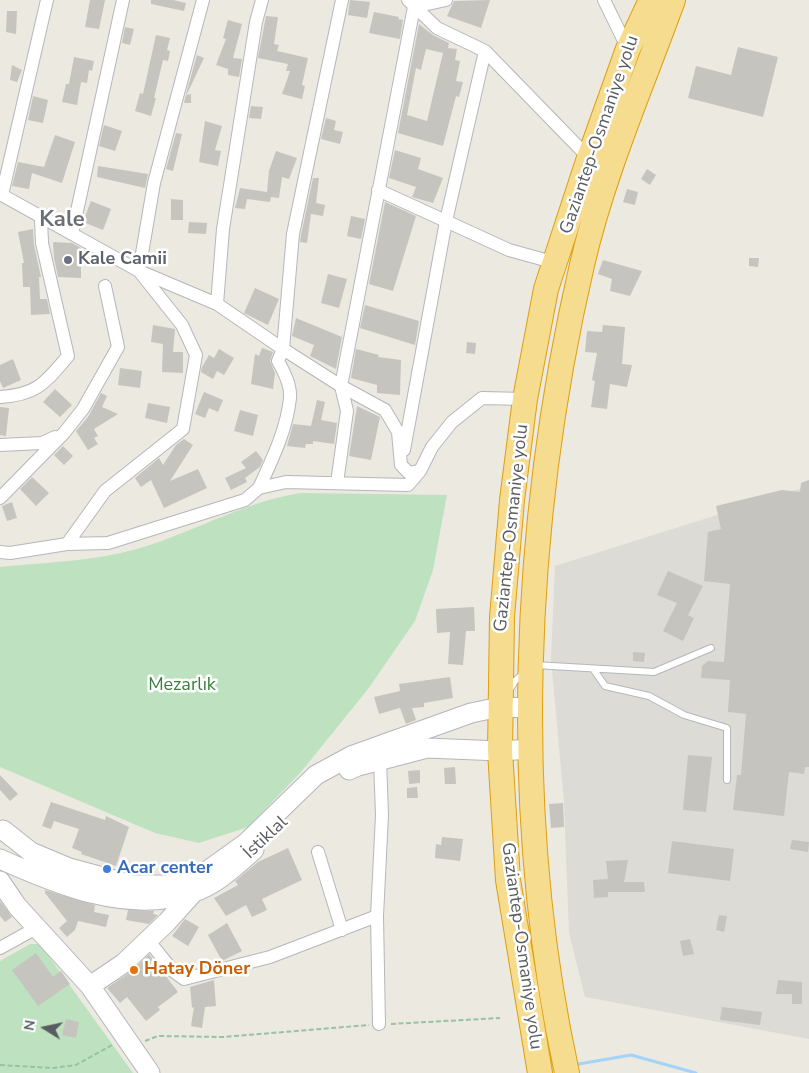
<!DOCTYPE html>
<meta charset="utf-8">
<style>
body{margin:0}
#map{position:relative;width:809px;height:1073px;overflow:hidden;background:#ece9e1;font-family:"Nunito Sans",sans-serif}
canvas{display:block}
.north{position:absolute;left:20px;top:1003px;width:50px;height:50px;-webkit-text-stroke:4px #fff;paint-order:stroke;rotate:280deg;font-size:14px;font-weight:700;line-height:20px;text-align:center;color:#595d61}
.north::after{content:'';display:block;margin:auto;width:18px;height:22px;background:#595d61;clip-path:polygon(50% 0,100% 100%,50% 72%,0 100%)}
</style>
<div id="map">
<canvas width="809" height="1073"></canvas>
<div class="north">N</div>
</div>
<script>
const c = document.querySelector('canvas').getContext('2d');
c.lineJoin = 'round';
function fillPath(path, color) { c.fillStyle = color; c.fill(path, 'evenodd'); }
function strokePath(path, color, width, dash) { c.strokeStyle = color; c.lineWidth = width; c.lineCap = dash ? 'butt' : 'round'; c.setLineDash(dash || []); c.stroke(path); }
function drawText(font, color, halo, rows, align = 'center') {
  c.font = font + ' "Nunito Sans",sans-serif'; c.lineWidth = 5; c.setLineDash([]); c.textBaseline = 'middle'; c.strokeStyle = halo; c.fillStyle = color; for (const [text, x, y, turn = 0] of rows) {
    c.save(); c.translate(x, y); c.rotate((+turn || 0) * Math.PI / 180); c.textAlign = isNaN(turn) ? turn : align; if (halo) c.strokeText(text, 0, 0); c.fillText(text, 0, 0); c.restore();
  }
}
fillPath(new Path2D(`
 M809,486V1039L585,997L569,933L564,803L551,658L555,566Z`), '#dddbd5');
fillPath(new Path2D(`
 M301,493L447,495L433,570L415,621L368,689L301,772L248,827L199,843L155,833L0,767V567C50,562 102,561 150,545C201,528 248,501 301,493Z
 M30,944H40L133,1073H0V961Z`), '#bee2bf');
strokePath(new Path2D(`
 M573,1065L631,1055L696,1073`), '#a3d3f9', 3);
fillPath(new Path2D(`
 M90,0H105L99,29L85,27Z
 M151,0H173L186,3L184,11L151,4Z
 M350,0L370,2L367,18L348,15Z
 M490,0L481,28L447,16L454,1Z
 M7,11H17L16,34L6,32Z
 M374,12L399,17L398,19L403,20L400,39L369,33Z
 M266,16L278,17L274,44L279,45L277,51L308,58L302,85L305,86L302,99L282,94L290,71H286L288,64L258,58Z
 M228,20L242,24L233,58L242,59L239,77L228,75V69L216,65L226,39L223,38Z
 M419,24L433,35L449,43L448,48L457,49L455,60L460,61L456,81L463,82L459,97L456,96L443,146L398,133ZM426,49L443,53L427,121L407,115L416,68L421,70Z
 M125,27L134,29L130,45L122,43Z
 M156,35L170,38L167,50L170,51L168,61L163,60L154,98H156L151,116L135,111L140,93L143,94Z
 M738,47L778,57L763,117L688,98L696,66L731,75Z
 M197,55L204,58L187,94H186Z
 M74,57L94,61L92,71L89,70L87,83L81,82L77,105L62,102L66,84H69Z
 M12,65L22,70L17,82L10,80Z
 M191,94V103H184L186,95Z
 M33,96L48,100L43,123L28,120Z
 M251,106L263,107L261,119L249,118Z
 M326,118L336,121L334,130L343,132L340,144L321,139Z
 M205,121L222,126L215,150L221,151L218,166L199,162Z
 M104,125L122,131L115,151L99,146Z
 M176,133L182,134L173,171L166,169Z
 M55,135L75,142L62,183L32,173L29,189L12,186L18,162L44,167Z
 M395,150L421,158L418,169L443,178L433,203L412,197L416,187L389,178Z
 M276,151L297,158L289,179L282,177L279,198L271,197L270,202L247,199L245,209L235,208L240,188L267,192L269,171Z
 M98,166L148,174L145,188L97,177Z
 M647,169L656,175L650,185L641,179Z
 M313,178H319L316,203L325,205L323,216L311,214L307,243L300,242L301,235Z
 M627,189L638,192L635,205L623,202Z
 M171,199L183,200V220H171Z
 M91,201L111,209L103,230L83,222Z
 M385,202L416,216L393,291L369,284Z
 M351,216L365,219L361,239L347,236Z
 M189,222L207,223L206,234L188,233Z
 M33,229L34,245L41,277H39L40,299H47L50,314L31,315L30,287H23L22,263H24L18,232Z
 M53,242L72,243L81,248V278L58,277L54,258Z
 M749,258H759L758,267L749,266Z
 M603,260L642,271L630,296L610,291L612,279L598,274Z
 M328,274L347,279L339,308L321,303Z
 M255,288L279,299L268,325L244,313Z
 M365,305L419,321L415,345L360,328Z
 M296,318L342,337L336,369L310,356L314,345L292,336Z
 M153,325L175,329L173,352H183V373L162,372L163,344L151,342Z
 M603,325L625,327L622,364L632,365L627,387L610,384L607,409L591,407L595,381L592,380L597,353L585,352L587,331L602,332Z
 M467,342L476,343L475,354L466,353Z
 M262,348L273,352L270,361L275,373L273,389L251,384L255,354L259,356Z
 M219,349L234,358L224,375L217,371L213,379L201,372L202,367L209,355L214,358Z
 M356,349L379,355L378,357L401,360L400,395L377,393V385L351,378Z
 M13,359L21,380L3,388L0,381V365Z
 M120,368L142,371L140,388L118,385Z
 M55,389L72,405L60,417L43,402Z
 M204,392L223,400L218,412L209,408L205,418L195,414Z
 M101,393L107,396L102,407L118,414L94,429L98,436L94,438L98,444L88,450L76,431L88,417Z
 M317,400L325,402L321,420L337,423L334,444L313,441V444H306L305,448L287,446L293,424L311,426Z
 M148,403L170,407L167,423L145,418Z
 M357,406L380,417L371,460L349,456Z
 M0,407L9,408L6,436L0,435Z
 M240,410L258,415L253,436L234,431Z
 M184,439L193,445L170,481L198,469L207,488L164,508L151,480L141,487L135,478L159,458L163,465L176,445Z
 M63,446L73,456L64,465L54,455Z
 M256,451L263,460L260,467L245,478L247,482L231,490L225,478L246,468L241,462Z
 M32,477L49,493L36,506L20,489Z
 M809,480V767H805L804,774L789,772L784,816L733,810L737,775H741L746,714L728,712L730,680L701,678L702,666L708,661L724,662L730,584L704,581L708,532L721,529L716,506L782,490L800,492L801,483Z
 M12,502L17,518L7,521L2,506Z
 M668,571L703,586L688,615L694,618L683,641L663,631L677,603L657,595Z
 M474,607L475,631H466L463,665L448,664L450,632L437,633L436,609Z
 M633,652L645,653L644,662L633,661Z
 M450,677L453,698L424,703V707L412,708L416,720L406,724L400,708L379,714L374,697L400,691L399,684Z
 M688,755L712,757L706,812L683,810Z
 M455,767L456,784H445L444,768Z
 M420,770V783L409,784L408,771Z
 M0,775L18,794L10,801L0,790Z
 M417,787L418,798H407V788Z
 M51,802L105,820L106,816L129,827L116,866L81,854L82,852L72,848L79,829L54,821L51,829L42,826Z
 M563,803L564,827L551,828L549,804Z
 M442,837L463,839L460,861L435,858L436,844L441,845Z
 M792,840L809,842L808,852L790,849Z
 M672,841L734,849L730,881L668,873Z
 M288,848L302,880L262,899L267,910L252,917L246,905L226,916L214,898L238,885L235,881L258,862Z
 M628,860L624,882H644L645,892H608V897L594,898L593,880L608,879L606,861Z
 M45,890L95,905L94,912L109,915L106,927L78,921L75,930L67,937L59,928L67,921L45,893Z
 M0,901L12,917L5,922L0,916Z
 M128,910L154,911L153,914L158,915L149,924L126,920Z
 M719,915L727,916L724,932L716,930Z
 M185,919L199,927L188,946L172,936Z
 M227,923L242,951L222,961L208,935Z
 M690,939L694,954L683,956L680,941Z
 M36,953L53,977L61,971L70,984L38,1006L12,970Z
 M149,954L152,958L149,974L156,963L178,992L158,1007L160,1010L146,1021L127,997L120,1003L107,988L132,971Z
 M214,980L216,1006L205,1007L202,1028L191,1026L194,1007L192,1008L190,987Z
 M778,980L802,982V1004H792V994H776Z
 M722,1007L762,1012L760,1025L720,1020Z
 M66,1019L79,1022L76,1038L62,1035Z`), '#c6c4be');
const lane = new Path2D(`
 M535,665L654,672L711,648
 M594,670L605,686L649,696L684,715L727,728V780
 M509,691L515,681L525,672`);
const street = new Path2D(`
 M342,0L293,234L283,349L341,386L385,410L398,432L401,465L409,473L420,471L432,447L452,422L482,398L525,399
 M408,0L437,28L485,51L589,158
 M604,0L628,49
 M378,190L509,250L556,263
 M0,194L139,271L217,304L283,349L278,361C284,372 291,385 290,398C287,429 272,460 259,488
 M2,195L47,0
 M72,234L123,0
 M217,304L223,229L256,22L262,0
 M0,397C37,395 45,383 68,356L42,243L41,219
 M0,445L42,443L55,437
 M404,450L446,221L485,51
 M337,483L347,411L341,386L414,7L446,0
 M0,498L64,433L83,409L118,347L105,286
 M67,544L105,491L183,429L196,355L182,325L139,271L154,183L203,0
 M0,552L10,553L67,544L108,543L245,500L259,488L286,482L408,485L420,471
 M318,852L342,930
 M377,916L379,1024
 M148,940L173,971L184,979L270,957L377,916L382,815L380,760
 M0,948L38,927`);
const secondary = new Path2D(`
 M349,770L358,766L427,748L500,751L531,749
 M3,830L31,852L69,868L132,885H168L207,871L246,843L316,775L351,756L471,713L500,707L531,708
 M0,859C58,885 127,914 191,893C215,886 236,866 254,850
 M0,881L17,906L90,986L150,1073
 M90,986L124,963L167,922L195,891`);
const highway = new Path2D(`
 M540,1073L508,880L500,751L502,617L512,500L525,399L546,289L589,158L628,49L651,0
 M567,1073C510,813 522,523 582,265C603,174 641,88 673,0`);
strokePath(lane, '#b4b7bb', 8);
strokePath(street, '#b4b7bb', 14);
strokePath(secondary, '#b3b6bb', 21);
strokePath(highway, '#df9f0e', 26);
strokePath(new Path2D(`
 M391,1024L500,1018
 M145,1041L158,1036L223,1037L369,1025
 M0,1065L53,1068L76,1065L112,1045`), '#98c2a4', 2, [5, 2.5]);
strokePath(lane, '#fff', 6);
strokePath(street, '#fff', 12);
strokePath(secondary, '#fff', 19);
strokePath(highway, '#f6dc8e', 24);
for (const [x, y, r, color] of [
 [68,260,5,"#6b7280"],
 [107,869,5,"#3f7fe0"],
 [134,970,5,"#e8710a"]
]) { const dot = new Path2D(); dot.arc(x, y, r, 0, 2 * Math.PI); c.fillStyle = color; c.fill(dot); strokePath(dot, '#fff', 2); }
drawText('18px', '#595d61', '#fff', [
 ["Gaziantep-Osmaniye yolu",600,135,-71],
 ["Gaziantep-Osmaniye yolu",512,528,-84],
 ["İstiklal",266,838,-43],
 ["Gaziantep-Osmaniye yolu",521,946,82]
]);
drawText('bold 18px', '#5b616d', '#fff', [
 ["Kale Camii",78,260]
], 'left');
drawText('18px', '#39803d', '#fff', [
 ["Mezarlık",182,686]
]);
drawText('bold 18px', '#366cbe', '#fff', [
 ["Acar center",117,869]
], 'left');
drawText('bold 18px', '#c56008', '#fff', [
 ["Hatay Döner",144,970]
], 'left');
drawText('bold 22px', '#6b6f73', '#fff', [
 ["Kale",62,221]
]);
</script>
